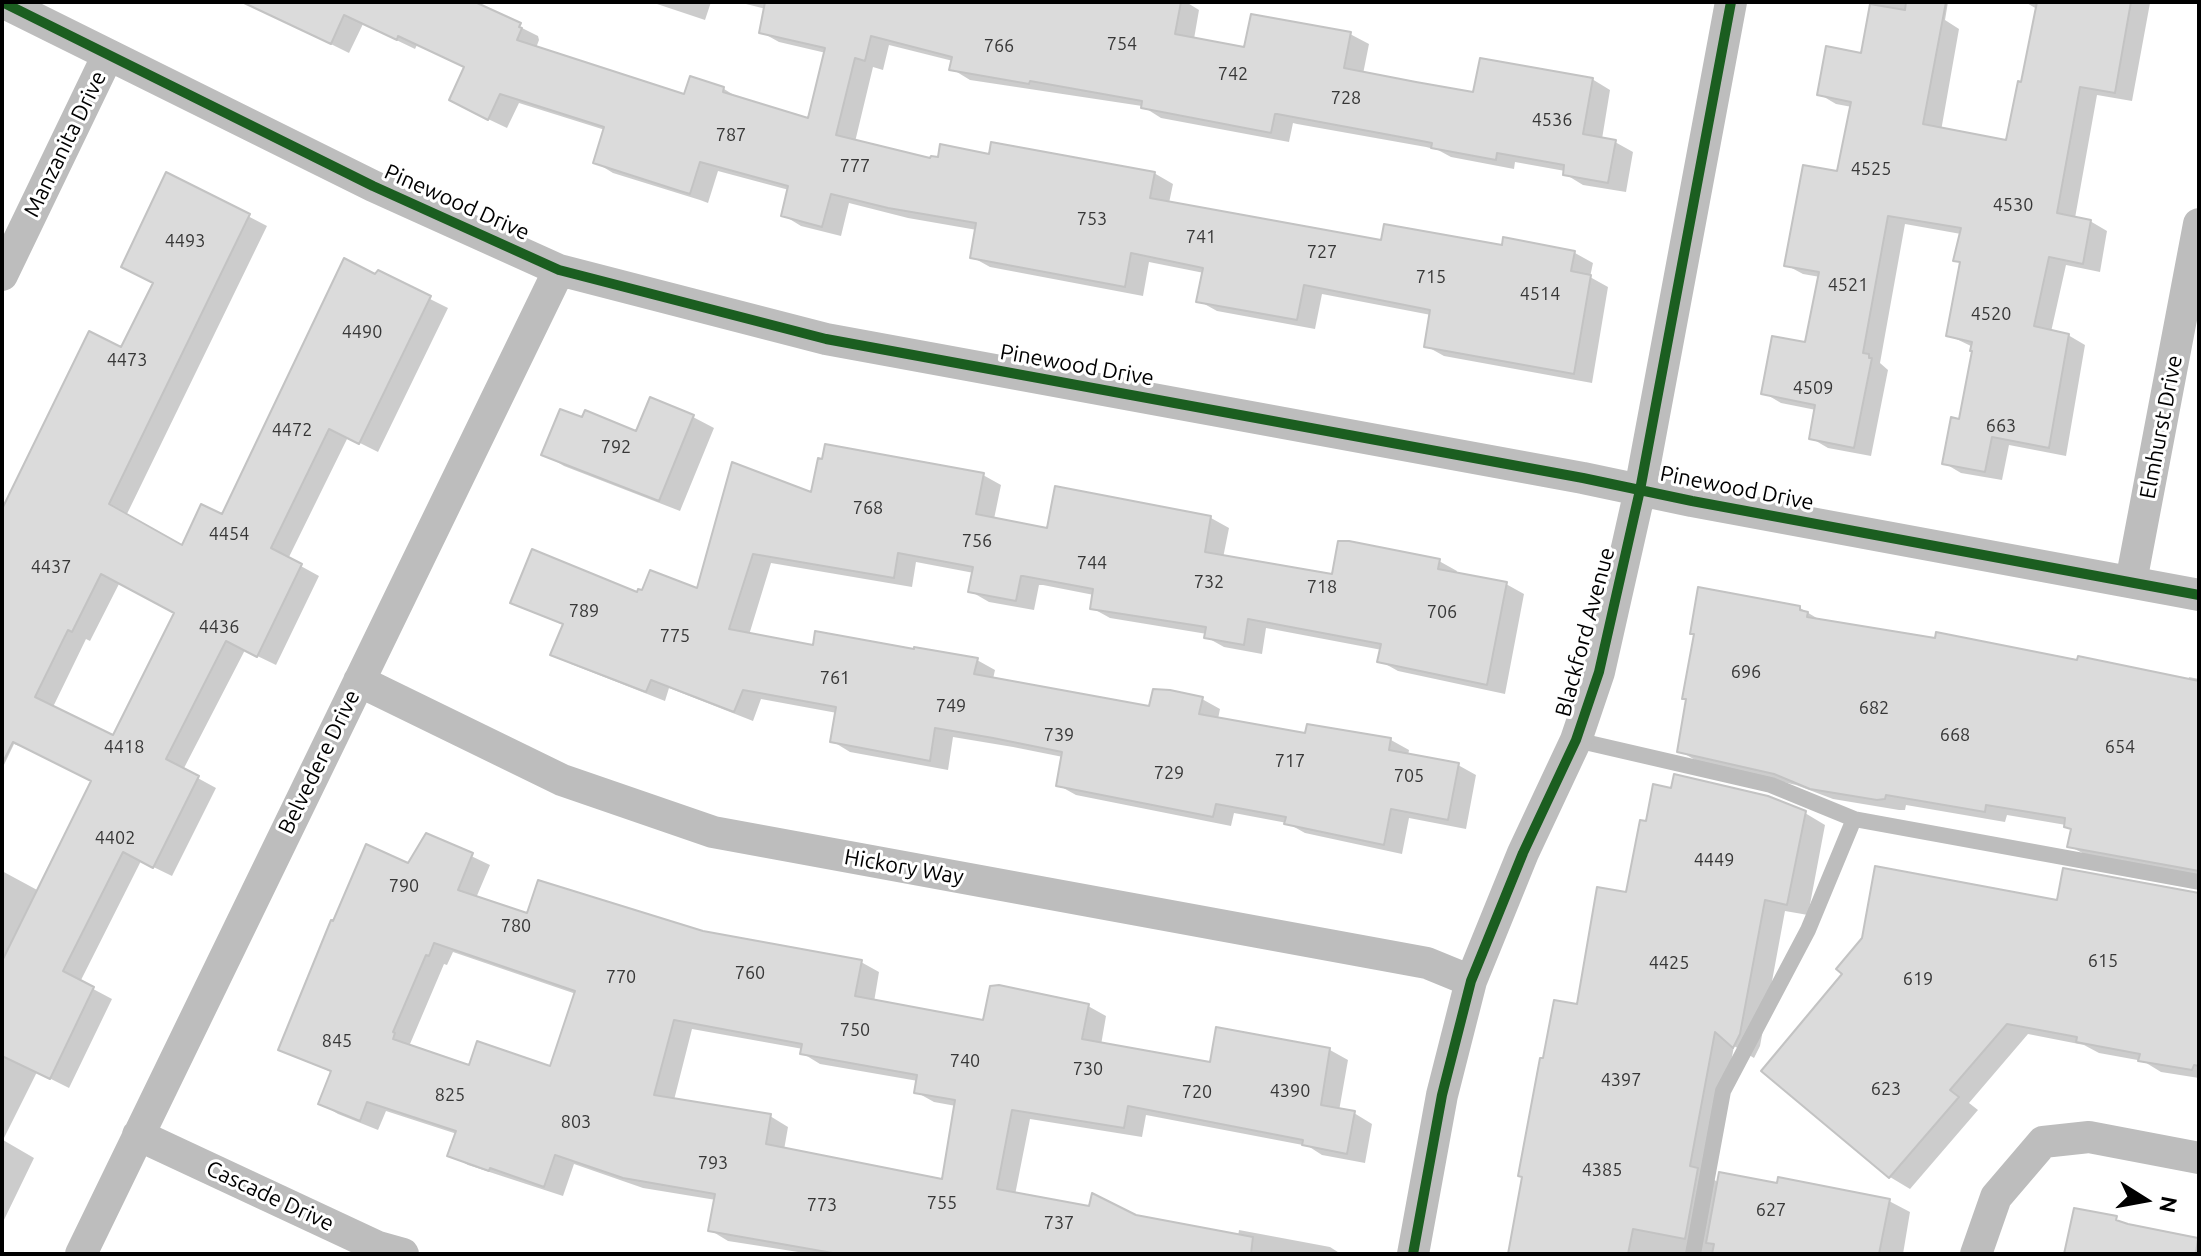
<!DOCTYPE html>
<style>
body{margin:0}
#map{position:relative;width:2201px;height:1256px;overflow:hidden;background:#fff;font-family:Ubuntu,sans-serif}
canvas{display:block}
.frame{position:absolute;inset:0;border:4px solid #000;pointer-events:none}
.north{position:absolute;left:2105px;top:1160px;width:80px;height:80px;-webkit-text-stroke:6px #fff;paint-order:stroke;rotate:101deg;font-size:22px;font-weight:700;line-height:32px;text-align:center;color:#000}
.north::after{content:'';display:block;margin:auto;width:28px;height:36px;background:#000;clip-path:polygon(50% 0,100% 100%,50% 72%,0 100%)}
</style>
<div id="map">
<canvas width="2201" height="1256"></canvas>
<div class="frame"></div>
<div class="north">N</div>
</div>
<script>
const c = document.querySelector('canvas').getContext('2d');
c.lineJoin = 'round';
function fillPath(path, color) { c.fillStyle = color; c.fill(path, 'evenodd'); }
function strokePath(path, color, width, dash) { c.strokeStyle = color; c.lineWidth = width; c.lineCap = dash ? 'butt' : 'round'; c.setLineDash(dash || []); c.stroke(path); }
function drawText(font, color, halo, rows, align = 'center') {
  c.font = font + ' Ubuntu,sans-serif'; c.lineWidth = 6; c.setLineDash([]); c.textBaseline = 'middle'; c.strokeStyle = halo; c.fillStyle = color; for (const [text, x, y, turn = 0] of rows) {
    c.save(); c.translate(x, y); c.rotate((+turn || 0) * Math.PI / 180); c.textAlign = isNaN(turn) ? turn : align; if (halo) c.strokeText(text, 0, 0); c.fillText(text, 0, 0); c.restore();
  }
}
fillPath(new Path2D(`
 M246,2H470L538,36L539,40L536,48L686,96L724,89L742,100L809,120L826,53L779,42L761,32L766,9L738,2H1186L1199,10L1194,39L1246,49L1350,34L1369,44L1363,74L1475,94L1592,79L1610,90L1602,139L1615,142L1633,152L1626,192L1583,185L1565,174V171L1515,162L1514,169L1451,157L1438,150L1426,147L1297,124L1293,123L1289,142L1161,118L1142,106L970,80L952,69L953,61L889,45L883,70L873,67L855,142L932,161L991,156L1154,173L1173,184L1169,203L1382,243L1503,247L1505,239L1575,253L1593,263L1590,277L1608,287L1592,383L1444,356L1426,346L1431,315L1322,294L1315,329L1217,311L1199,301L1204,273L1149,262L1143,296L990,267L972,257L977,230L908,218L849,203L841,236L801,226L783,215L789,190L718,171L708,203L700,200L613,173L595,162L605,130L519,103L507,128L469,110L466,68L417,45L415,49L363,24L349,53Z
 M651,2H711L705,20Z
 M1872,2H1948L1945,20L1959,29L1941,131L2008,142L2037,9L2025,2L2150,3L2132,101L2097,95L2075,218L2090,221L2107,231L2100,272L2066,265L2051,332L2068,335L2085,345L2066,456L2009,445L2002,480L1961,473L1944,463L1961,421L1973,347L1948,335L1962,264L1955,260L1961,234L1905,224L1880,363L1888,370L1871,456L1828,448L1811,438L1816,410L1781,403L1764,393L1807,344L1820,277L1803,274L1786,265L1839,174L1852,107L1836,104L1819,94L1862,55Z
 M167,174L267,226L126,516L183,548L223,517L378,273L448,308L378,452L348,437L288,559L319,576L276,665L245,650L183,770L216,788L172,876L141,861L80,982L112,999L69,1088L37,1072L3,1140L34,1158L2,1224V871L39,891L93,780L53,759L14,744L2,769V514L122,349L155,284ZM120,582L176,612L114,737L53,707L86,639L90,641Z
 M693,417L714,428L680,511L564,466L544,454L638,433Z
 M983,475L1001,485L994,519L1049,530L1211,518L1229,528L1223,558L1334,577L1439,561L1457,571L1456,574L1506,584L1524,594L1505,694L1398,671L1380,661L1382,650L1266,628L1262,654L1224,647L1206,637L1207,634L1110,618L1092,608L1094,595L1043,585H1039L1034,610L989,602L970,591L974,573L916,562L912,587L771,563L749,635L814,648L977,660L995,670L993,679L1151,708L1202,699L1220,709L1218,719L1307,735L1391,740L1409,750L1408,756L1458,765L1476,775L1466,829L1409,818L1402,854L1305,833L1287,823L1234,813L1231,826L1076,795L1058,785L1063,757L1013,747L953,737L948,770L850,752L832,741L837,713L761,699L753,721L669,688L665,701L571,664L553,654L565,626L513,602L698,590L812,495Z
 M1800,608L1820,620L2188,681L2189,677L2199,679V877L2090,857L2069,846L2072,830L2066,825L2007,815L2005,822L1906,805L1905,810H1899L1833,799L1796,785L1700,763L1680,751L1688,700L1684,698Z
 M1805,813L1825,825L1808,915L1785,911L1760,1046L1754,1058L1734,1046L1710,1177L1719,1183L1889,1201L1910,1212L1903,1254H1510L1545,1060L1579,1007L1628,894Z
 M427,835L490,865L476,898L529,916L702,933L861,962L879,972L874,1002L985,1023L1088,1006L1106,1016L1101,1045L1211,1064L1330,1050L1348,1060L1339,1111L1354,1113L1372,1124L1365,1163L1322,1155L1308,1146L1146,1115L1142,1137L1030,1119L1015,1195L1238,1236L1239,1230L1330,1247L1341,1254H811L728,1241L710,1230L716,1200L643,1188L574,1164L563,1196L468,1165L450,1155L457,1134L386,1111L378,1130L338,1114L320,1103L333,1073L281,1049L409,866ZM453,952L576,994L551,1068H470L411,1048L410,1044L444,964L447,965ZM692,1029L803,1049L802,1053L820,1064L918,1081L916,1092L934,1102L956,1106L944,1181L784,1150L788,1127L770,1116L674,1100Z
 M2199,894V1078L2161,1072L2143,1061L2099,1053L2084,1045L2028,1034L1969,1103L1978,1110L1910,1189L1890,1177L2058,902Z`), '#0003');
const building = new Path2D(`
 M242,2H475L521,23L519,27L522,28L517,40L684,94L690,76L724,87L723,92L808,118L825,48L759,33L765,2H1181L1175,34L1244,47L1251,14L1351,32L1344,68L1416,82L1473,92L1480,58L1593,78L1583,134L1616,140L1608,183L1563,175L1564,165L1497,153L1496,160L1431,148L1432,143L1406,138L1277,114H1275L1271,133L1141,108L1142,101L1030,81L1029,84L949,70L952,57L871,36L865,61L855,58L836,135L930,158L931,156L938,157L940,144L989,154L991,142L1155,172L1150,198L1381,240L1384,224L1502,245L1503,237L1575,251L1571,271L1591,275L1574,374L1424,347L1430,310L1304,285L1297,320L1196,302L1203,268L1131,253L1125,287L970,258L976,223L888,208L831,194L822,227L781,216L788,186L700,162L690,194L680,191L593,163L604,127L500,94L488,120L449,100L464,67L398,36L397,40L344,15L331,44Z
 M1906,2H1946L1923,124L2006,140L2018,81L2021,82L2037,2H2131L2115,93L2080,87L2057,213L2091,220L2083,264L2049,257L2034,326L2069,334L2049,448L1992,437L1985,472L1942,464L1951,417L1959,419L1972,351H1970L1972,342L1946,336L1960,262L1953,261L1961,228L1888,216L1863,353L1869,354V358H1872L1854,448L1809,439L1815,405L1761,394L1772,336L1805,342L1819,272L1784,266L1803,165L1837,171L1851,102L1817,95L1826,46L1861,53L1870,4L1905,10Z
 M166,172L250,214L109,504L182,545L201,504L222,514L344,258L375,274L378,270L431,296L359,444L329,429L271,548L302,564L257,657L226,641L166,759L199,776L153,868L123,852L63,971L94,987L50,1079L2,1056V961L91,781L13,742L2,764V509L89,331L121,347L153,283L121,267ZM101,574L174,613L113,735L35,697L68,630L72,632Z
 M650,397L694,415L659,501L541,455L560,409L582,417L585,410L636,431Z
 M825,444L984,473L976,514L1047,528L1055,486L1211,516L1205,552L1332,574L1338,541H1349L1440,559L1438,569L1507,582L1487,685L1377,662L1381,644L1248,619L1244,645L1204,638L1206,627L1090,609L1093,589L1023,576H1021L1016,601L968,592L973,567L898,553L894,578L753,554L729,629L813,645L815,631L914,649V647L978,658L974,674L1149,706L1153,689L1170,690L1203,697L1199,714L1305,733L1307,724L1391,738L1389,750L1459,763L1448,820L1391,809L1384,845L1284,824L1286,817L1216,804L1213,817L1056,786L1062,752L993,738L935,728L930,761L830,742L836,707L743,690L734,712L651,680L646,692L550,655L563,624L510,603L532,549L637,592L638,589L642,590L650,570L697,588L732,462L811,492L818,458L822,459Z
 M1698,587L1800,606V610L1808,612L1807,617L1935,638L1936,632L2077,660L2078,656L2199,681V871L2067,847L2071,829L2064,827L2065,818L1986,805L1985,812L1886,795L1885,799L1877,800L1810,789L1774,774L1677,752L1686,699H1682L1694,634H1690Z
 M1674,774L1768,796L1806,811L1787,905L1765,900L1740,1034L1733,1048L1715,1032L1690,1166L1698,1168L1685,1239L1633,1229L1628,1254H1508L1522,1177L1518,1176L1540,1058H1543L1554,1000L1577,1004L1597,887L1626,892L1640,820L1646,821L1653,784L1671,788Z
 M426,833L473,853L458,890L527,913L538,880L703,931L862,960L855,996L983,1020L990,986L999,985L1089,1004L1082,1039L1210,1062L1216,1027L1330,1048L1321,1105L1355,1111L1347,1154L1302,1145L1303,1140L1128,1106L1124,1128L1012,1110L997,1189L1089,1206L1092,1193L1136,1215L1253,1237L1251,1254H838L708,1231L715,1194L623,1178L555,1155L544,1187L490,1168L489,1171L447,1156L456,1131L367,1102L360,1121L318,1104L331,1071L278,1050L331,920L333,921L366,844L408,863ZM434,943L575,991L550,1066L477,1041L469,1065L393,1039L395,1033L393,1032L426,955L429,956ZM674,1020L802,1044L800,1054L917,1075L914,1093L955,1100L942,1179L766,1144L771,1114L654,1095Z
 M1875,866L2057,900L2063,868L2199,893V1066L2194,1065L2192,1070L2138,1061L2140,1054L2076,1042L2077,1037L2007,1024L1950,1090L1959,1097L1889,1178L1761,1071L1842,974L1836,969L1862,938Z
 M1719,1172L1777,1183L1778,1177L1890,1199L1879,1254H1712L1714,1244L1706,1243Z
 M2074,1208L2117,1216L2116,1220L2128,1224L2198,1238L2196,1254H2064Z`);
fillPath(building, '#dbdbdb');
strokePath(building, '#c3c3c3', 2);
strokePath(new Path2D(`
 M1576,740L1771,785L1854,819L2199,882
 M1693,1254L1723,1091L1808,930L1854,819`), '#bdbdbd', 16);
strokePath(new Path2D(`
 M2,2L373,186L559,270L826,339L1583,478L1692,501L2199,595
 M2,275L108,55
 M2131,582L2199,224
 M359,681L562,780L713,832L1427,963L1471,981
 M138,1135L378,1247L403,1254
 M81,1254L559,270
 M1413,1254L1442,1095L1471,981L1523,853L1576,740L1599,672L1640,490L1731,2
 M1976,1254L1996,1197L2043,1142L2089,1137L2199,1158`), '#bdbdbd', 32);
strokePath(new Path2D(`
 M2,2L373,186L559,270L826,339L1583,478L1692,501L2199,595
 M1413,1254L1442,1095L1471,981L1523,853L1576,740L1599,672L1640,490L1731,2`), '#1b5e20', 10);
drawText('18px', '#373737', null, [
 ["754",1122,44],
 ["766",999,46],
 ["742",1233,74],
 ["728",1346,98],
 ["4536",1552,120],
 ["787",731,135],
 ["777",855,166],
 ["4525",1871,169],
 ["4530",2013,205],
 ["753",1092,219],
 ["741",1201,237],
 ["4493",185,241],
 ["727",1322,252],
 ["715",1431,277],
 ["4521",1848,285],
 ["4514",1540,294],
 ["4520",1991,314],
 ["4490",362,332],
 ["4473",127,360],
 ["4509",1813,388],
 ["663",2001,426],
 ["4472",292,430],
 ["792",616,447],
 ["768",868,508],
 ["4454",229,534],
 ["756",977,541],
 ["744",1092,563],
 ["4437",51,567],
 ["732",1209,582],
 ["718",1322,587],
 ["789",584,611],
 ["706",1442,612],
 ["4436",219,627],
 ["775",675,636],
 ["696",1746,672],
 ["761",835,678],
 ["749",951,706],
 ["682",1874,708],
 ["739",1059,735],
 ["668",1955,735],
 ["4418",124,747],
 ["654",2120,747],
 ["717",1290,761],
 ["729",1169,773],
 ["705",1409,776],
 ["4402",115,838],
 ["4449",1714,860],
 ["790",404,886],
 ["780",516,926],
 ["615",2103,961],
 ["4425",1669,963],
 ["760",750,973],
 ["770",621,977],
 ["619",1918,979],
 ["750",855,1030],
 ["845",337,1041],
 ["740",965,1061],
 ["730",1088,1069],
 ["4397",1621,1080],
 ["623",1886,1089],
 ["4390",1290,1091],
 ["720",1197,1092],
 ["825",450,1095],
 ["803",576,1122],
 ["793",713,1163],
 ["4385",1602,1170],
 ["755",942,1203],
 ["773",822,1205],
 ["627",1771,1210],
 ["737",1059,1223]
]);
drawText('22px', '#000', '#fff', [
 ["Manzanita Drive",65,144,-64],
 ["Pinewood Drive",457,202,24],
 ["Pinewood Drive",1077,365,10],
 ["Elmhurst Drive",2161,427,-79],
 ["Pinewood Drive",1737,488,11],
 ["Blackford Avenue",1585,632,-75],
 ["Belvedere Drive",319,762,-64],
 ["Hickory Way",904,867,10],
 ["Cascade Drive",270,1196,25]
]);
</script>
